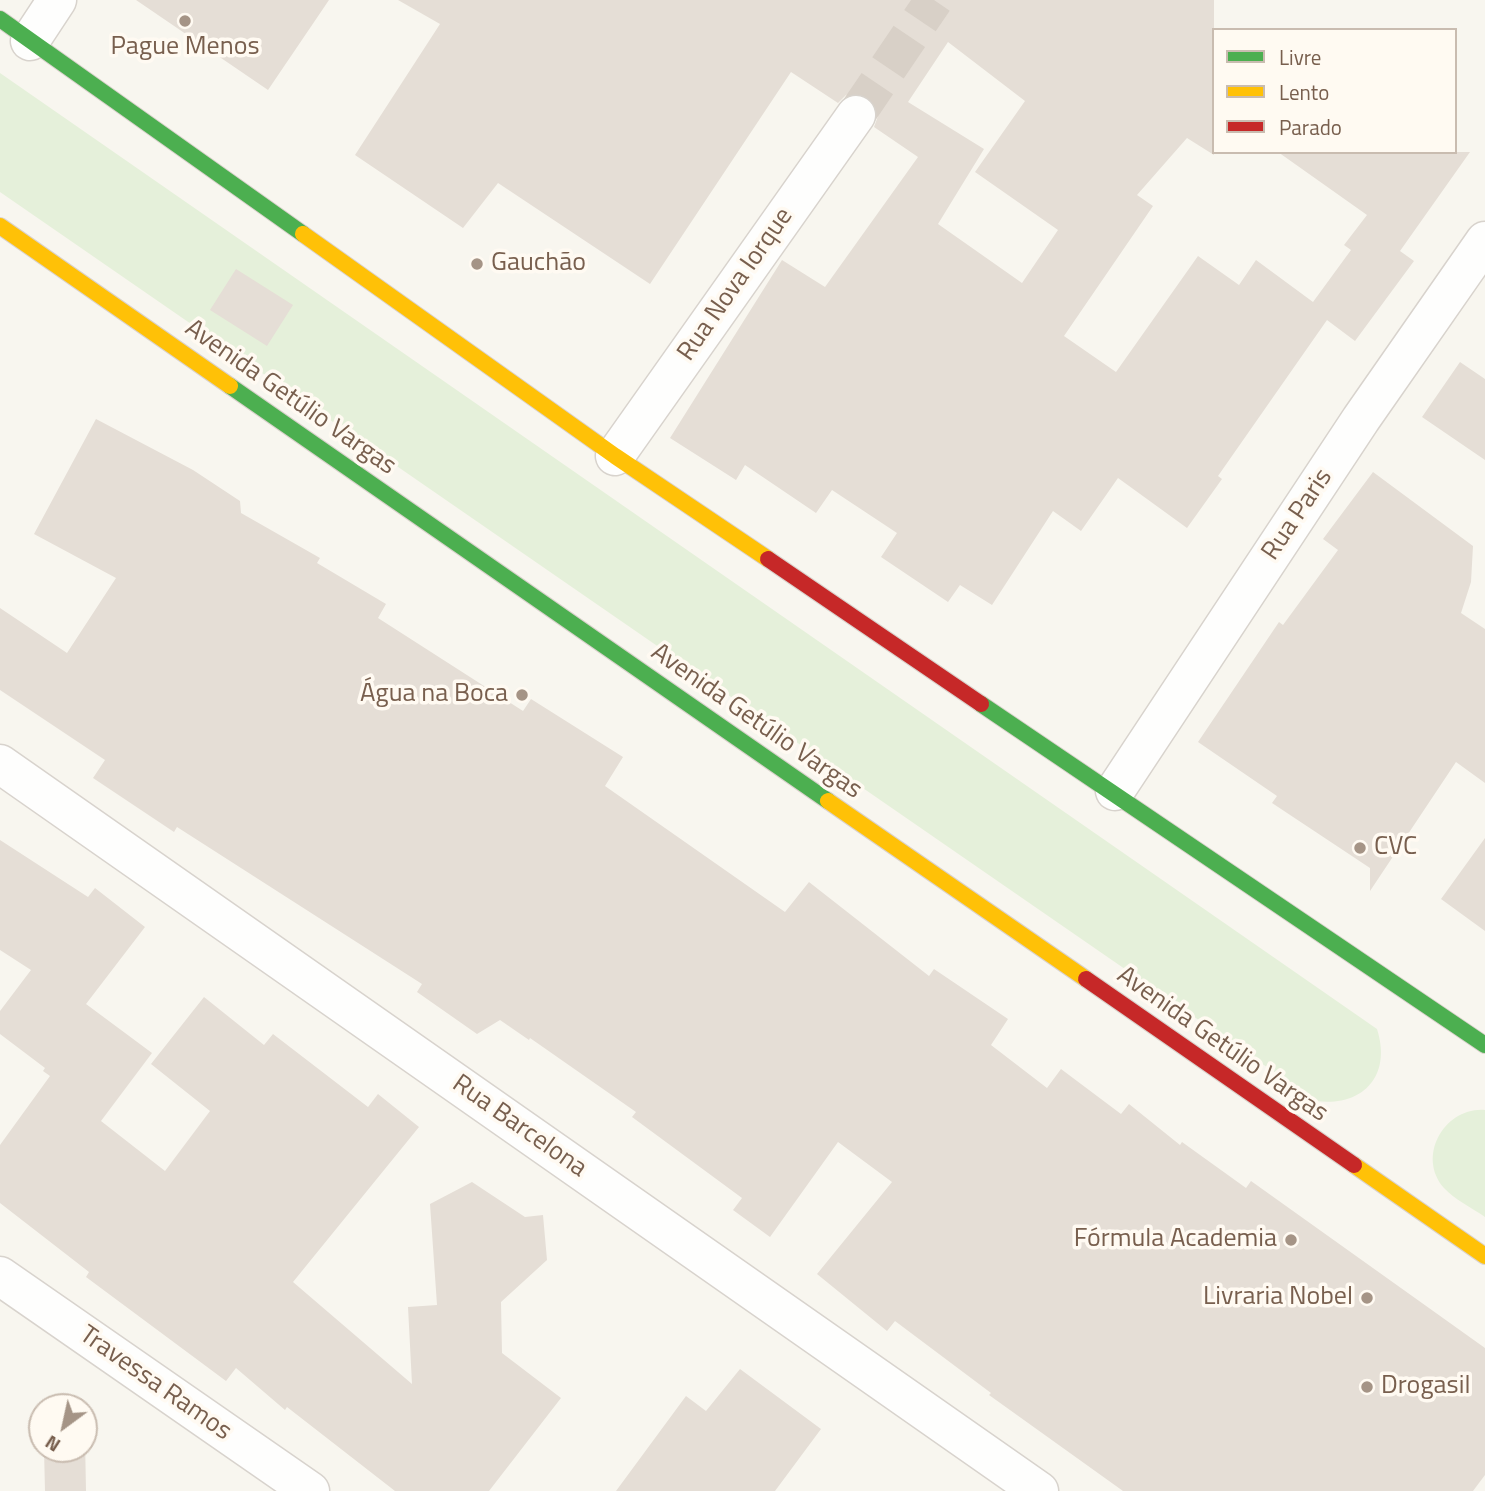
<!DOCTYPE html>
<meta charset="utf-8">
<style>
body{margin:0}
#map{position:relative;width:1485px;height:1491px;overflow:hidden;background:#f8f6ef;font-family:"Titillium Web",sans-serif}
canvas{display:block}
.legend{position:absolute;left:1212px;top:28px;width:245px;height:126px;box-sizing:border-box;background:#fffaf2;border:2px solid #c9bcb0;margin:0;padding:9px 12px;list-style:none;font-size:21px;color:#785f4e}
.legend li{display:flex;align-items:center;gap:14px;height:35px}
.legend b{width:35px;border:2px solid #c9bcb0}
.north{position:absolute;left:28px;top:1393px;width:70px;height:70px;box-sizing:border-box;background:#fffaf2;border:2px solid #c9bcb0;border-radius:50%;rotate:213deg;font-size:19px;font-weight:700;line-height:28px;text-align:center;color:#785f4e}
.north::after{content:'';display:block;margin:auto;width:24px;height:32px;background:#a59486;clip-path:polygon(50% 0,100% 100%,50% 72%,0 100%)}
</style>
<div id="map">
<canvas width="1485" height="1491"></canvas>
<ul class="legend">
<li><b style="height:9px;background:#4caf50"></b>Livre</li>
<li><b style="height:9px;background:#ffc107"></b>Lento</li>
<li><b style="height:9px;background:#c62828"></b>Parado</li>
</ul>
<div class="north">N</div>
</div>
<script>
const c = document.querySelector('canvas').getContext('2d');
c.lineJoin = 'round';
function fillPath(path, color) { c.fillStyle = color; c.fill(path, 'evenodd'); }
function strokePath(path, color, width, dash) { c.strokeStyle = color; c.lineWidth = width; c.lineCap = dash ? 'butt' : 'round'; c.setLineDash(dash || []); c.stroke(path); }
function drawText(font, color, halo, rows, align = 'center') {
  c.font = font + ' "Titillium Web",sans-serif'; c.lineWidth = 7; c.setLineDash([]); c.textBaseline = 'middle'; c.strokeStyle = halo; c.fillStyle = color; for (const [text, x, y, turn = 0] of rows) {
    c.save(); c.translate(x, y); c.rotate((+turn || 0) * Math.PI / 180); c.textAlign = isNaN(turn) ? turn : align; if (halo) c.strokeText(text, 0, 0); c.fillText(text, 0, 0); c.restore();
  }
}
fillPath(new Path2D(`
 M0,73L1377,1029C1392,1076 1363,1107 1316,1101L0,192Z
 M1485,1110V1217C1472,1208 1454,1199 1444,1188C1416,1156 1445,1107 1485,1110Z`), '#e5f0da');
fillPath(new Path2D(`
 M136,0H329L268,90Z
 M398,0H1214V155L1187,138L1137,195L1153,206L1064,336L1116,372L1198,256L1239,285L1256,260L1313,302L1351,250L1344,245L1367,215L1278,152H1470L1400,251L1414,261L1355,341L1327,320L1218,476L1222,479L1187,528L1118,478L1081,531L1053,511L992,605L960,585L948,602L881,557L897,533L832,490L816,513L745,465L736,480L670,438L782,260L825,287L918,157L874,127L878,116L876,105L869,98L857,93L846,95L838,103L791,72L650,284L498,183L463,228L355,155L440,24ZM948,42L1025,101L975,172L1058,230L1022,283L938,224L984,149L908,102Z
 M236,269L293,305L267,346L210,310Z
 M1460,362L1485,379V460L1422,417Z
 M96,419L193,470L240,501L241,513L320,558L317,563L386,604L378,618L523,711L531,699L623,757L605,786L785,912L809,882L929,976L934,969L1008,1019L991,1045L1047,1088L1061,1069L1121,1114L1129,1104L1180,1145L1182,1142L1246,1188L1251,1181L1485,1348V1475L1473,1491H1123L989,1395L991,1393L895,1321L887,1331L817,1274L892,1182L838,1142L770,1237L733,1210L742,1198L632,1117L636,1112L530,1038L529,1040L500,1020L477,1034L417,992L422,984L177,827L174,832L93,778L105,760L0,690V608L67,653L116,578L34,534Z
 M1373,472L1473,546L1471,582L1461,613L1485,629V783L1456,762L1370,891V868L1272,803L1277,796L1198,742L1279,622L1283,625L1338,550L1323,539Z
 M1485,838V931L1441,899Z
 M0,840L88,897L95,888L145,927L86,1004L152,1053L101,1121L165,1171L210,1111L151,1064L204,997L264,1045L273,1034L368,1107L378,1094L419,1127L293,1282L412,1384L408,1307L437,1305L430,1204L472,1182L525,1217L543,1215L547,1260L501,1302L502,1353L561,1398L489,1491H395L287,1407L285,1410L236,1368L226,1381L86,1277L89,1272L0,1203V1145L50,1076L43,1071L45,1068L0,1034V1011L31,970L0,950Z
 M740,1369L821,1429L775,1491H616L686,1396L706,1411Z
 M85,1439L86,1491H45L44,1449H84Z`), '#e5ded6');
strokePath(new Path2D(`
 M856,115L934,0`), '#d8d0c7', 38, [38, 19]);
const street = new Path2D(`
 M30,41L57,0
 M615,456L856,115
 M0,764L1039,1491
 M1115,791L1361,419L1485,241
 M0,1276L310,1491`);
const fast = new Path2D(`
 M0,19L303,234
 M230,386L828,801
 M981,704L1485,1045`);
const slow = new Path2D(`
 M0,226L230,386
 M303,234L615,456L768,559
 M828,801L1086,979
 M1354,1165L1485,1256`);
const jam = new Path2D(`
 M768,559L981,704
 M1086,979L1354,1165`);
strokePath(street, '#d8d3cd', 41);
strokePath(fast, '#dad2cc', 18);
strokePath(slow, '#dad2cc', 18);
strokePath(jam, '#dad2cc', 18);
strokePath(street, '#fefefd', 38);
strokePath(fast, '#4caf50', 16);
strokePath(slow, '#ffc107', 16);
strokePath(jam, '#c62828', 16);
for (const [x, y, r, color] of [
 [185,21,7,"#a59486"],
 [477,264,7,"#a59486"],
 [522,695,7,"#a59486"],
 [1360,848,7,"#a59486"],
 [1291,1240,7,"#a59486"],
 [1367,1298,7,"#a59486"],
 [1367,1387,7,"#a59486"]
]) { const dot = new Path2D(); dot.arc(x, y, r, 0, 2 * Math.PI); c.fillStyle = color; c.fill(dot); strokePath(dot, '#fffaf2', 2.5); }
drawText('26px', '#785f4e', '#fffaf2', [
 ["Pague Menos",185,48,"center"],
 ["Gauchão",491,264],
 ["Água na Boca",508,695,"right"],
 ["CVC",1374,848],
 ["Fórmula Academia",1277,1240,"right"],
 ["Livraria Nobel",1353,1298,"right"],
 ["Drogasil",1381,1387]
], 'left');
drawText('26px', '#785f4e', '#fffaf2', [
 ["Rua Nova Iorque",736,285,-55],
 ["Avenida Getúlio Vargas",290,398,35],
 ["Rua Paris",1298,515,-56],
 ["Avenida Getúlio Vargas",756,722,35],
 ["Avenida Getúlio Vargas",1222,1045,35],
 ["Rua Barcelona",519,1127,35],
 ["Travessa Ramos",155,1384,35]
]);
</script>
